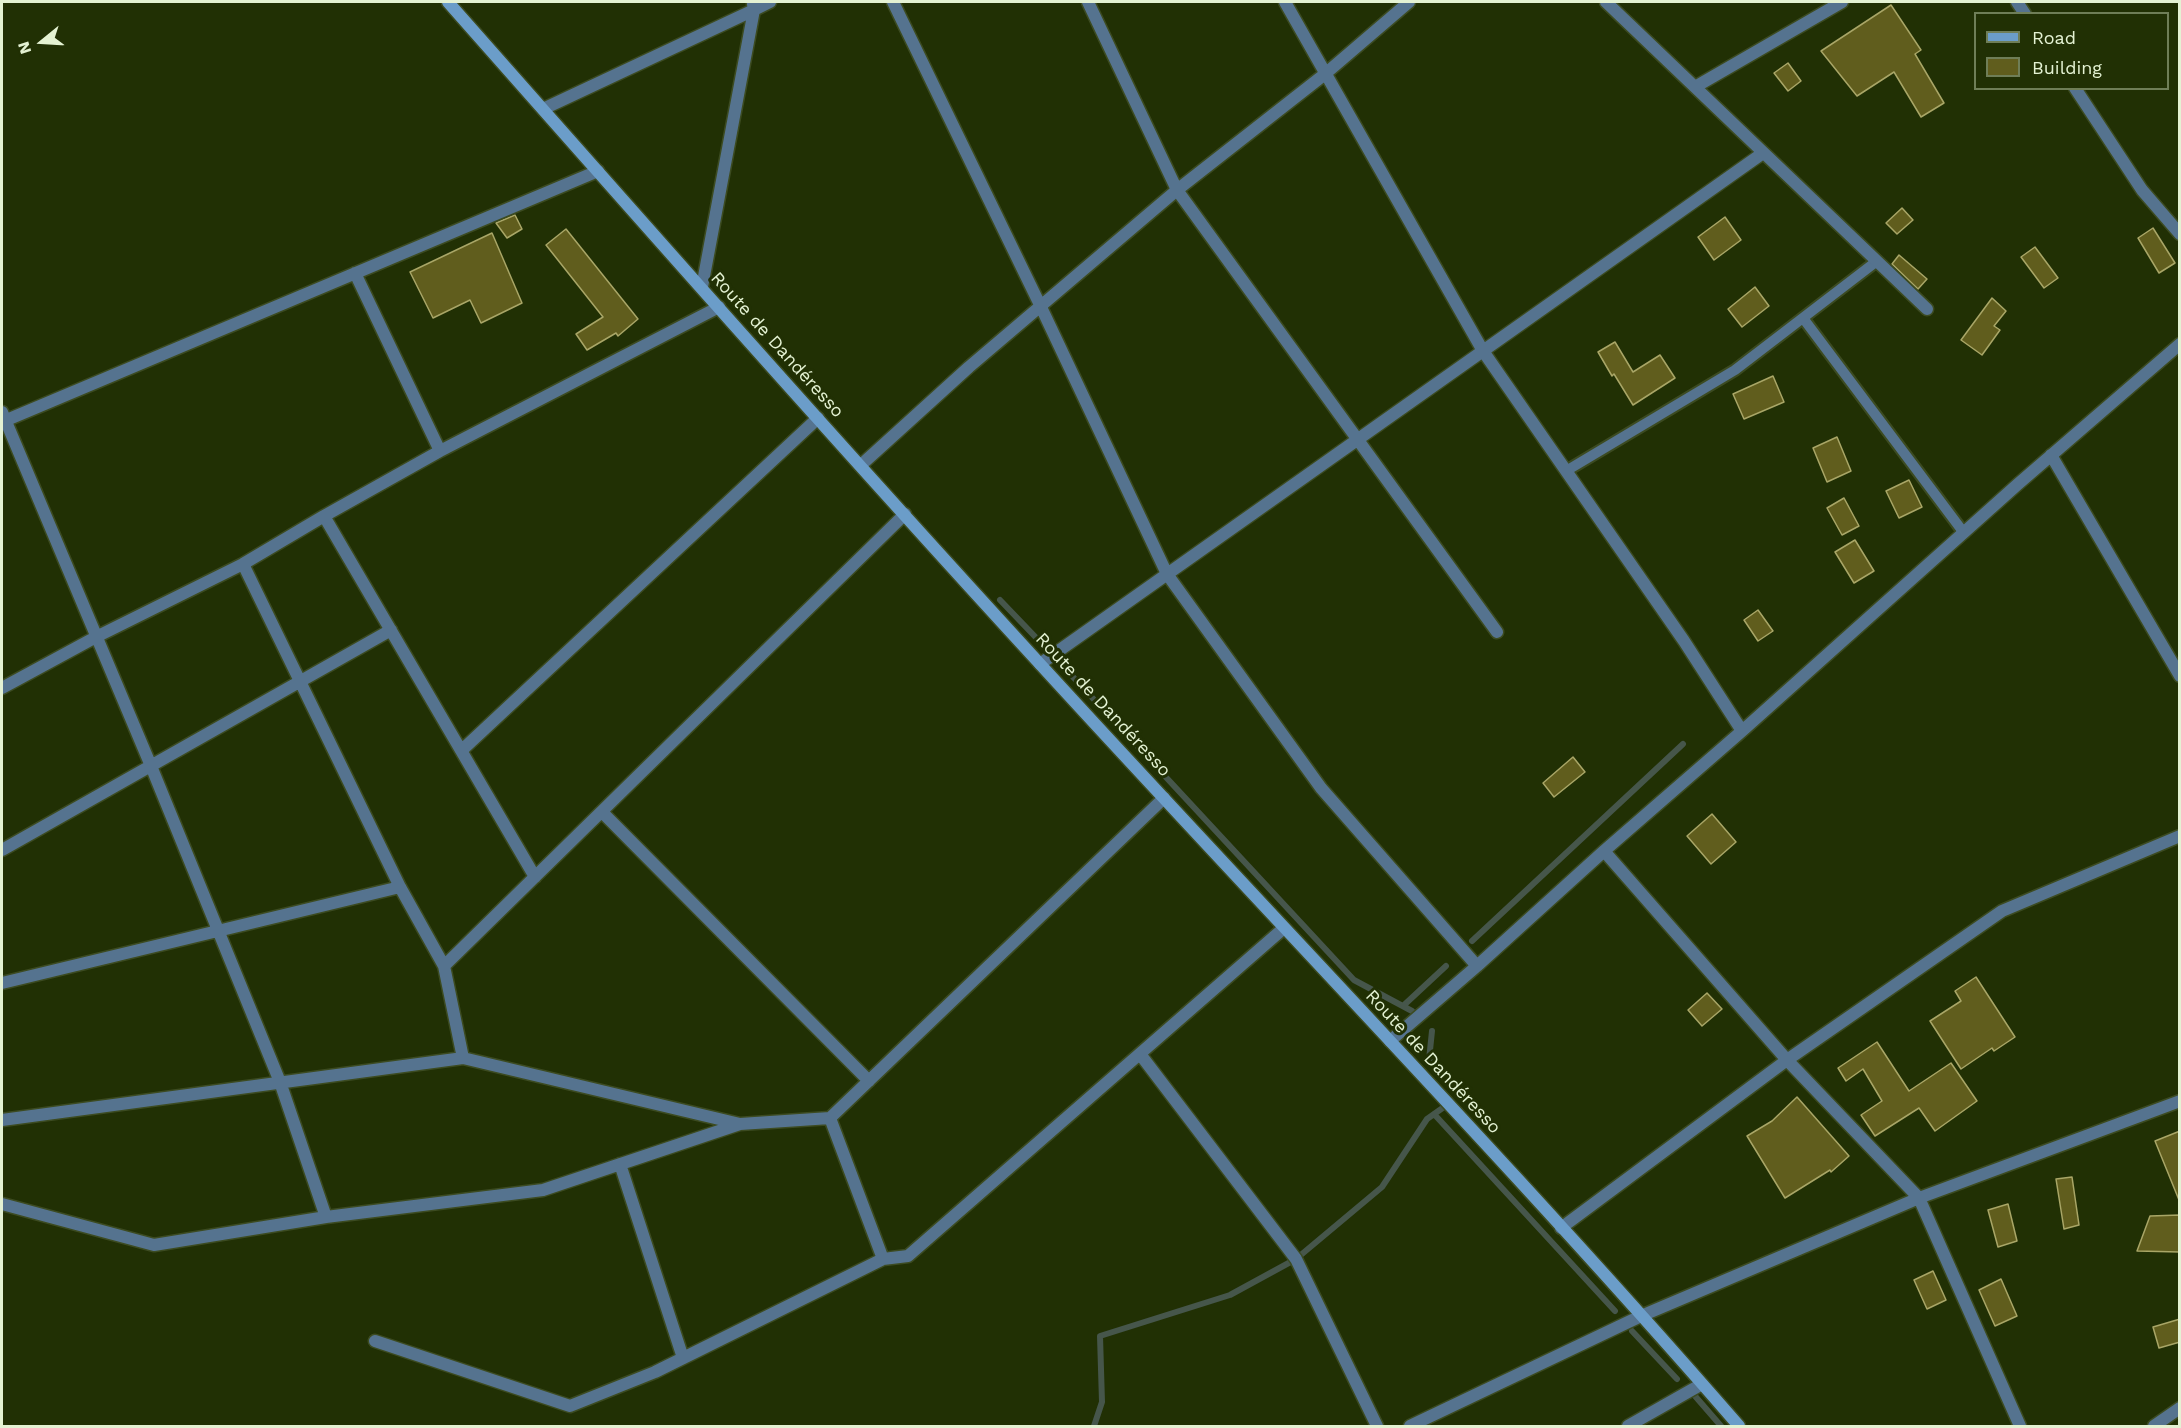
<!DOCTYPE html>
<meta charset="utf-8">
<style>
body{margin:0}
#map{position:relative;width:2181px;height:1428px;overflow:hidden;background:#213004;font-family:"Work Sans",sans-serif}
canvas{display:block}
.frame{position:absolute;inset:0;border:3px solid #e4f2d3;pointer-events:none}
.legend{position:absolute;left:1974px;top:12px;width:195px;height:78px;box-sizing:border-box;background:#213004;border:2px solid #6f7e57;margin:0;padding:8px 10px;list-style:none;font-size:18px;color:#e4f2d3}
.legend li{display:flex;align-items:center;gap:12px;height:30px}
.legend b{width:30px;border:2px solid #6f7e57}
.north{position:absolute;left:12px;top:12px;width:60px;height:60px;-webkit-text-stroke:4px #213004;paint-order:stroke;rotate:252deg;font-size:16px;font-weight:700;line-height:24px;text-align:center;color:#e4f2d3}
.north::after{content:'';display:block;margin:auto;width:21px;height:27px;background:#e4f2d3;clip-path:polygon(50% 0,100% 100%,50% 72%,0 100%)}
</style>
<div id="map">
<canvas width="2181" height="1428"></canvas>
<div class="frame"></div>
<ul class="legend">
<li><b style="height:8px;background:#6b9dc9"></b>Road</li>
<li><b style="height:16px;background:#605d1d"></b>Building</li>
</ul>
<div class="north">N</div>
</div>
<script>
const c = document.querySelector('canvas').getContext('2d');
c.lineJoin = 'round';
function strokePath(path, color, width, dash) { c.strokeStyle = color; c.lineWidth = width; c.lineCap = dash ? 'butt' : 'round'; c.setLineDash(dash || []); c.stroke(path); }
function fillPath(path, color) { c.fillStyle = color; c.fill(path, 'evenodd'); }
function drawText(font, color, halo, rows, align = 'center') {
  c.font = font + ' "Work Sans",sans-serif'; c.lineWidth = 6; c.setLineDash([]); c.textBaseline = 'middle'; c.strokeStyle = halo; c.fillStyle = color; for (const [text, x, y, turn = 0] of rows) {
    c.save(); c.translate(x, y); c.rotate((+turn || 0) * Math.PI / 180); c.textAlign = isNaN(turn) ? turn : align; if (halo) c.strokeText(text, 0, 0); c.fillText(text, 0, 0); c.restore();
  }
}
strokePath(new Path2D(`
 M1000,600L1045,647
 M1061,664L1354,980L1412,1011
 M1472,941L1683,744
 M1403,1006L1446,966
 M1432,1031L1429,1060L1457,1089L1459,1097
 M1434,1114L1615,1311
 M1632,1331L1677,1379
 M1695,1396L1721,1426
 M1094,1426L1102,1402L1100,1336L1230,1295L1296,1259L1382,1187L1427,1119L1444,1107`), '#46564b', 6);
const building = new Path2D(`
 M1891,5L1921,50L1915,54L1944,103L1921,117L1894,72L1857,96L1821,51Z
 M1788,63L1801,81L1788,91L1774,73Z
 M1902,208L1913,220L1897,234L1886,223Z
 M515,215L522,229L507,238L496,223Z
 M1725,217L1741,240L1714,260L1698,237Z
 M2153,228L2175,263L2159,273L2138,238Z
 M566,229L638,319L618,336L616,333L587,350L576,334L603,317L546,245Z
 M492,233L522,303L481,323L470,300L433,318L410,272Z
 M2035,247L2058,278L2044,288L2021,257Z
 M1899,255L1927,279L1918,289L1892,264Z
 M1755,287L1769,306L1742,327L1728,309Z
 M1992,298L2006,311L1994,326L2000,330L1982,355L1961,340Z
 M1615,342L1633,372L1660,355L1675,378L1633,405L1614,374L1612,376L1598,352Z
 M1773,376L1784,402L1744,419L1733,394Z
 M1837,437L1851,471L1827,482L1813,448Z
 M1909,480L1922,507L1899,518L1886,491Z
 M1844,498L1859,526L1842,535L1827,508Z
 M1855,540L1874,571L1854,583L1835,552Z
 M1758,610L1773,631L1758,641L1744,620Z
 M1573,757L1585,772L1554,797L1543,783Z
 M1712,814L1736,842L1711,864L1687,836Z
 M1976,977L2015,1037L1994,1051L1992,1048L1961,1069L1930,1021L1961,1001L1955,991Z
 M1707,993L1722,1009L1702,1026L1688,1010Z
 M1877,1042L1909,1091L1951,1063L1977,1101L1935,1131L1919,1108L1875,1136L1861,1115L1882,1101L1863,1069L1846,1081L1838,1068Z
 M1797,1097L1849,1156L1831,1172L1830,1170L1785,1198L1747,1136L1772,1121Z
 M2180,1131V1199L2179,1200L2155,1141Z
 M2072,1177L2079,1225L2064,1229L2056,1179Z
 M2008,1204L2017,1241L1998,1247L1988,1210Z
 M2180,1215V1252L2137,1251L2150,1216Z
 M1933,1271L1946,1300L1927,1309L1914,1280Z
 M2001,1279L2017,1316L1995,1326L1979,1290Z
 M2180,1319V1342L2159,1348L2153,1327Z`);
fillPath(building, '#605d1d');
strokePath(building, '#a9a667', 1.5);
const lane = new Path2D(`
 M1803,318L1964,533
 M1566,471L1735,370L1877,261`);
const street = new Path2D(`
 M893,2L1041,307L1167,574L1321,788L1477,966
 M1088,2L1177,190L1497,632
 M1285,2L1483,351L1684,641L1742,731
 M1606,2L1927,309
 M2017,2L2025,14
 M1695,87L1842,2
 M2075,88L2142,190L2180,234
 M543,109L754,10L753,4
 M355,273L440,451
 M702,287L754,10L770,2
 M2,412L151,766L280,1082L326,1217
 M2,422L598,171
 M2051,455L2180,676
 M861,465L969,367L1177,190L1325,74L1409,2
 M324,516L535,877
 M243,564L400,887L444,966L905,514
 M1040,664L1763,153
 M2,688L96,637L243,564L324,516L440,451L719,307
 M462,750L818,418
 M602,812L869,1081
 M2,850L391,630
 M1604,851L1787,1060L1919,1198L2020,1426
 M2,983L400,887
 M1390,1041L1477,966L1604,851L1742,731L2018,484L2180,344
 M1140,1054L1296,1259L1377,1426
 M830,1118L883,1259L908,1256L1284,928
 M2,1120L463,1058
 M740,1124L830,1118L1164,798
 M620,1164L683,1358
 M2,1204L154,1245L326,1217L543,1190L740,1124L463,1058L444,966
 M1561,1228L1787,1060L2002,911L2180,836
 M375,1341L570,1406L655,1372L883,1259
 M1410,1426L1641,1316L1919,1198L2180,1101
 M1628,1426L1702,1384
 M2154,1426L2180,1408`);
const secondary = new Path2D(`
 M448,2C644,224 840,446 1040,664C1273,919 1513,1166 1739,1426`);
strokePath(lane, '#3c4b21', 14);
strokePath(street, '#3c4b21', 15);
strokePath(secondary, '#3c4b21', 15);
strokePath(lane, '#55738f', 10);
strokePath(street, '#55738f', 12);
strokePath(secondary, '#6b9dc9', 12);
drawText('18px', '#e4f2d3', '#213004', [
 ["Route de Dandéresso",777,345,48],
 ["Route de Dandéresso",1103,705,47],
 ["Route de Dandéresso",1433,1062,47]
]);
</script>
